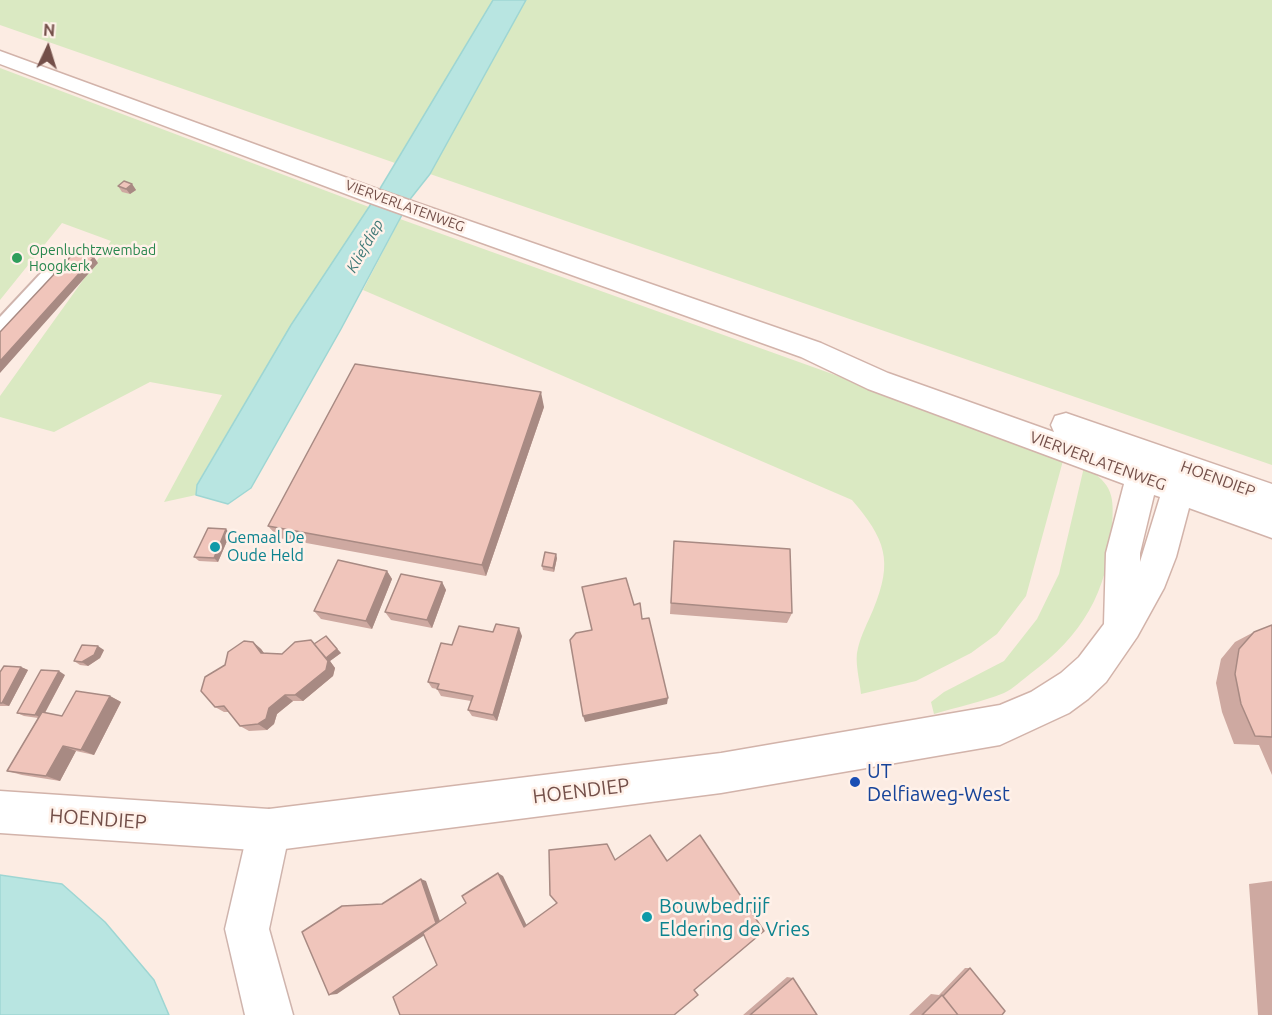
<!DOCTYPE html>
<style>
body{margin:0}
#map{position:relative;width:1272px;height:1015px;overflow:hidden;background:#fcece3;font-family:Ubuntu,sans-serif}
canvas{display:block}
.north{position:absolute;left:18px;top:18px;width:60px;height:60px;-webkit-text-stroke:4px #fff1e9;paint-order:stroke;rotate:4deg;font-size:16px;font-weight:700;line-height:24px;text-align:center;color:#734f49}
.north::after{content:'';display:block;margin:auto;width:21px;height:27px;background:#734f49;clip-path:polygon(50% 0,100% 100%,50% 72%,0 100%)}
</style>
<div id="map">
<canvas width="1272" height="1015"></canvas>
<div class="north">N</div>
</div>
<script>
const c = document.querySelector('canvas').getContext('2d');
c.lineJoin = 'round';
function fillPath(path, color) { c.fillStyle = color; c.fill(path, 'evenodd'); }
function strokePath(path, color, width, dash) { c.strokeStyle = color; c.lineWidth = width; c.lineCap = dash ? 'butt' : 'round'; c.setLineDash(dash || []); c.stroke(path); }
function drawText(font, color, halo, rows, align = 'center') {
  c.font = font + ' Ubuntu,sans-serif'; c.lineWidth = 5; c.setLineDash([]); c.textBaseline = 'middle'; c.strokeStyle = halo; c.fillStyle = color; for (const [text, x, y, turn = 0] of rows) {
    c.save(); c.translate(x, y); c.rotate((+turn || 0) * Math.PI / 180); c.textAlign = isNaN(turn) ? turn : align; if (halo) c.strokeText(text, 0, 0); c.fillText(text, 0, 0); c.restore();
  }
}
fillPath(new Path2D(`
 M0,0H493L395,163L0,25Z
 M526,0H1272V465L430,174Z
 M0,68L369,207L291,325L197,484L196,495L164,502L222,395L150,382L54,432L0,417V396L111,241L62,223L0,300Z
 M400,219L1064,457L1026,596L997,634L971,653L916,681L861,694C860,681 854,661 858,648C861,635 868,622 873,610C894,560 885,539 852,500L363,290Z
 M1084,467C1114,484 1114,497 1112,528C1108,592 1082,636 1030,674C1022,680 1013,689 1004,693C982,702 957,707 934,714L931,702L944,692L1004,661L1037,619L1059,574Z`), '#dae9c2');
const water = new Path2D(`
 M493,0H526L430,174L411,198L341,329L251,488L228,504L196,495L197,485L291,325L369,207Z
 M0,875L62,884L105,922L154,980L169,1015H0Z`);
fillPath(water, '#b8e5e1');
strokePath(water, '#9ed6d3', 1.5);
const lane = new Path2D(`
 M47,270L52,272L54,275L52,278L5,330L0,331V317L42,272Z`);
const street = new Path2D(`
 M269,809L284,815L290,830L269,929L293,1015H245L225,929L248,830L254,815Z`);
const secondary = new Path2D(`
 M0,51L380,190L821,343L888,373L1054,432L1051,425L1055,416L1066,413L1272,484V538L1189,508L1176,557L1164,588L1137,637L1106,682L1088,699L1069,713L1000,745L721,793L269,851L0,833V791L269,809L721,753L1000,705L1031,692L1061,673L1079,657L1104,624L1106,553L1124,484L868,389L801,357L362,200L0,64ZM1154,495L1160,497L1140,562V553Z`);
strokePath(lane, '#cfb4ad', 4);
strokePath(street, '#cfb4ad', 3);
strokePath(secondary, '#d2b3aa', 3);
fillPath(lane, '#fff');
fillPath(street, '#fff');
fillPath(secondary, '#fff');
fillPath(new Path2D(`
 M132,184L136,190L130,194L122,192L118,186Z
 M544,407L486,576L279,538L268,526Z
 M230,534L218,562L199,561L194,557Z
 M674,541L792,613L787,623L670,614Z
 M557,558L554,572L543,570L542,566Z
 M387,571L392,579L372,629L321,619L314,611Z
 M442,582L446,590L432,628L391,620L385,612Z
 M1272,625V775L1259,745L1234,744L1222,712L1216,683L1221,659L1235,642L1254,632Z
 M493,632L522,636L497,721L472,716L468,710L471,701L441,696L437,689L432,688L428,682L452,645Z
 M253,642L261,649L264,653L282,654L315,644L341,653L330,661L335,668L333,676L303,701H293L277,714L274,724L267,730L249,731L240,726L229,712H224L215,707L225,665Z
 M104,650L100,658L88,666L80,665L74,661Z
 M21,667L28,670L9,706H0V672Z
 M65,675L45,713L62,716L110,696L121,702L94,755L76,751L60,781L22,775L7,771L38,718L24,716L17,713Z
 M1272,881V1015H1258L1249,884Z
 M965,968H970L1002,1015H909L931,994L939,995Z
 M787,977L793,978L817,1015H743Z`), '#cea9a1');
fillPath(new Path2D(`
 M132,184L136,190L130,194L126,189Z
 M94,257L98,263L0,373V361Z
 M541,392L544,407L486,576L482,565Z
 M226,529L230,534L218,562L214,558Z
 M556,554L557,558L554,572L553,568Z
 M387,571L392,579L372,629L366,621Z
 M442,582L446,590L432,628L427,620Z
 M519,628L522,636L497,721L493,715Z
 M326,636L341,653L330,661L335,668L333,676L303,701L295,695L311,640L317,647Z
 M253,642L261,649L269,660L261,653Z
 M98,646L104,650L100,658L88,666L82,662Z
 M21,667L28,670L9,706L2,703Z
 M59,671L65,675L42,718L35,715Z
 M285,695L293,701L277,714L274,724L267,730L258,724L269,708Z
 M110,696L121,702L94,755L81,750Z
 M668,698L667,704L585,722L583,716Z
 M63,746L76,751L60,781L46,776Z
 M498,873L503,876L528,928L524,927Z
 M421,879L426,881L441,924L337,994L329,995Z`), '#a88a83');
const building = new Path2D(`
 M124,181L132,184L126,189L118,186Z
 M73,254L94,257L0,361V332Z
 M355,364L541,392L482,565L268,526Z
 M208,528L226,529L214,558L194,557Z
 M674,541L790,549L792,613L671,603Z
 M545,552L556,554L553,568L542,566Z
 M338,560L387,571L366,621L314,611Z
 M401,574L442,582L427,620L385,612Z
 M626,578L634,605L640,603L642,619L649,618L668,698L583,716L570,640L576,633L592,630L582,587Z
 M496,624L519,628L493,715L468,710L473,696L437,689L439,684L428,682L441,643L452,645L459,626L493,632Z
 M1272,625V737L1255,736L1241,704L1235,674L1239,649L1254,632Z
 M326,636L337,649L326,658L314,644Z
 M311,640L328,661L326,670L295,695H285L269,708L266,719L258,724L240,726L224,706L215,707L201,691L205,677L225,665L228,652L244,641L253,642L261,653L282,654L295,642Z
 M82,645L98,646L94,655L82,662L74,661Z
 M4,666L21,667L2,703H0V672Z
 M41,670L59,671L35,715L17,713Z
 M76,691L110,696L81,750L63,746L46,776L7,771L42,712L62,716Z
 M650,835L667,861L700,835L764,931L694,990L698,995L674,1015H400L393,997L437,965L423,933L466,903L462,896L498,873L524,927L557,903L550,895L549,850L607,844L615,860Z
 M421,879L436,923L329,995L302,932L342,906L382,904Z
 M970,968L1005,1011L1002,1015H958L943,996Z
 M793,978L817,1015H750Z
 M942,995L958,1015H922Z`);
fillPath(building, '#f0c5bb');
strokePath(building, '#a88a83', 1.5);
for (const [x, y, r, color] of [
 [17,258,6,"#2e9e5b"],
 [215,547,6,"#0f9aa8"],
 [855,782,6,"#1a4fb4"],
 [647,917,6,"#0f9aa8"]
]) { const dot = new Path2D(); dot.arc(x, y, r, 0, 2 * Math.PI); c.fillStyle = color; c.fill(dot); strokePath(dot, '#fff1e9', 2); }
drawText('14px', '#734f49', '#fff1e9', [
 ["VIERVERLATENWEG",405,206,20]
]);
drawText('14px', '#27864d', '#fff1e9', [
 ["Openluchtzwembad",29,250],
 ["Hoogkerk",29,266]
], 'left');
drawText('italic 15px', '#3e7876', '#fff1e9', [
 ["Kliefdiep",365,246,-60]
]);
drawText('16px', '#734f49', '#fff1e9', [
 ["VIERVERLATENWEG",1098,461,20],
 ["HOENDIEP",1218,479,20]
]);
drawText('16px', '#0d838f', '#fff1e9', [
 ["Gemaal De",227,538],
 ["Oude Held",227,556]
], 'left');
drawText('20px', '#164399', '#fff1e9', [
 ["UT",867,771],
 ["Delfiaweg-West",867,794]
], 'left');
drawText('20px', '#734f49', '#fff1e9', [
 ["HOENDIEP",581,791,-7],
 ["HOENDIEP",98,819,4]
]);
drawText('20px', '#0d838f', '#fff1e9', [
 ["Bouwbedrijf",659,906],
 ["Eldering de Vries",659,929]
], 'left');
</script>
